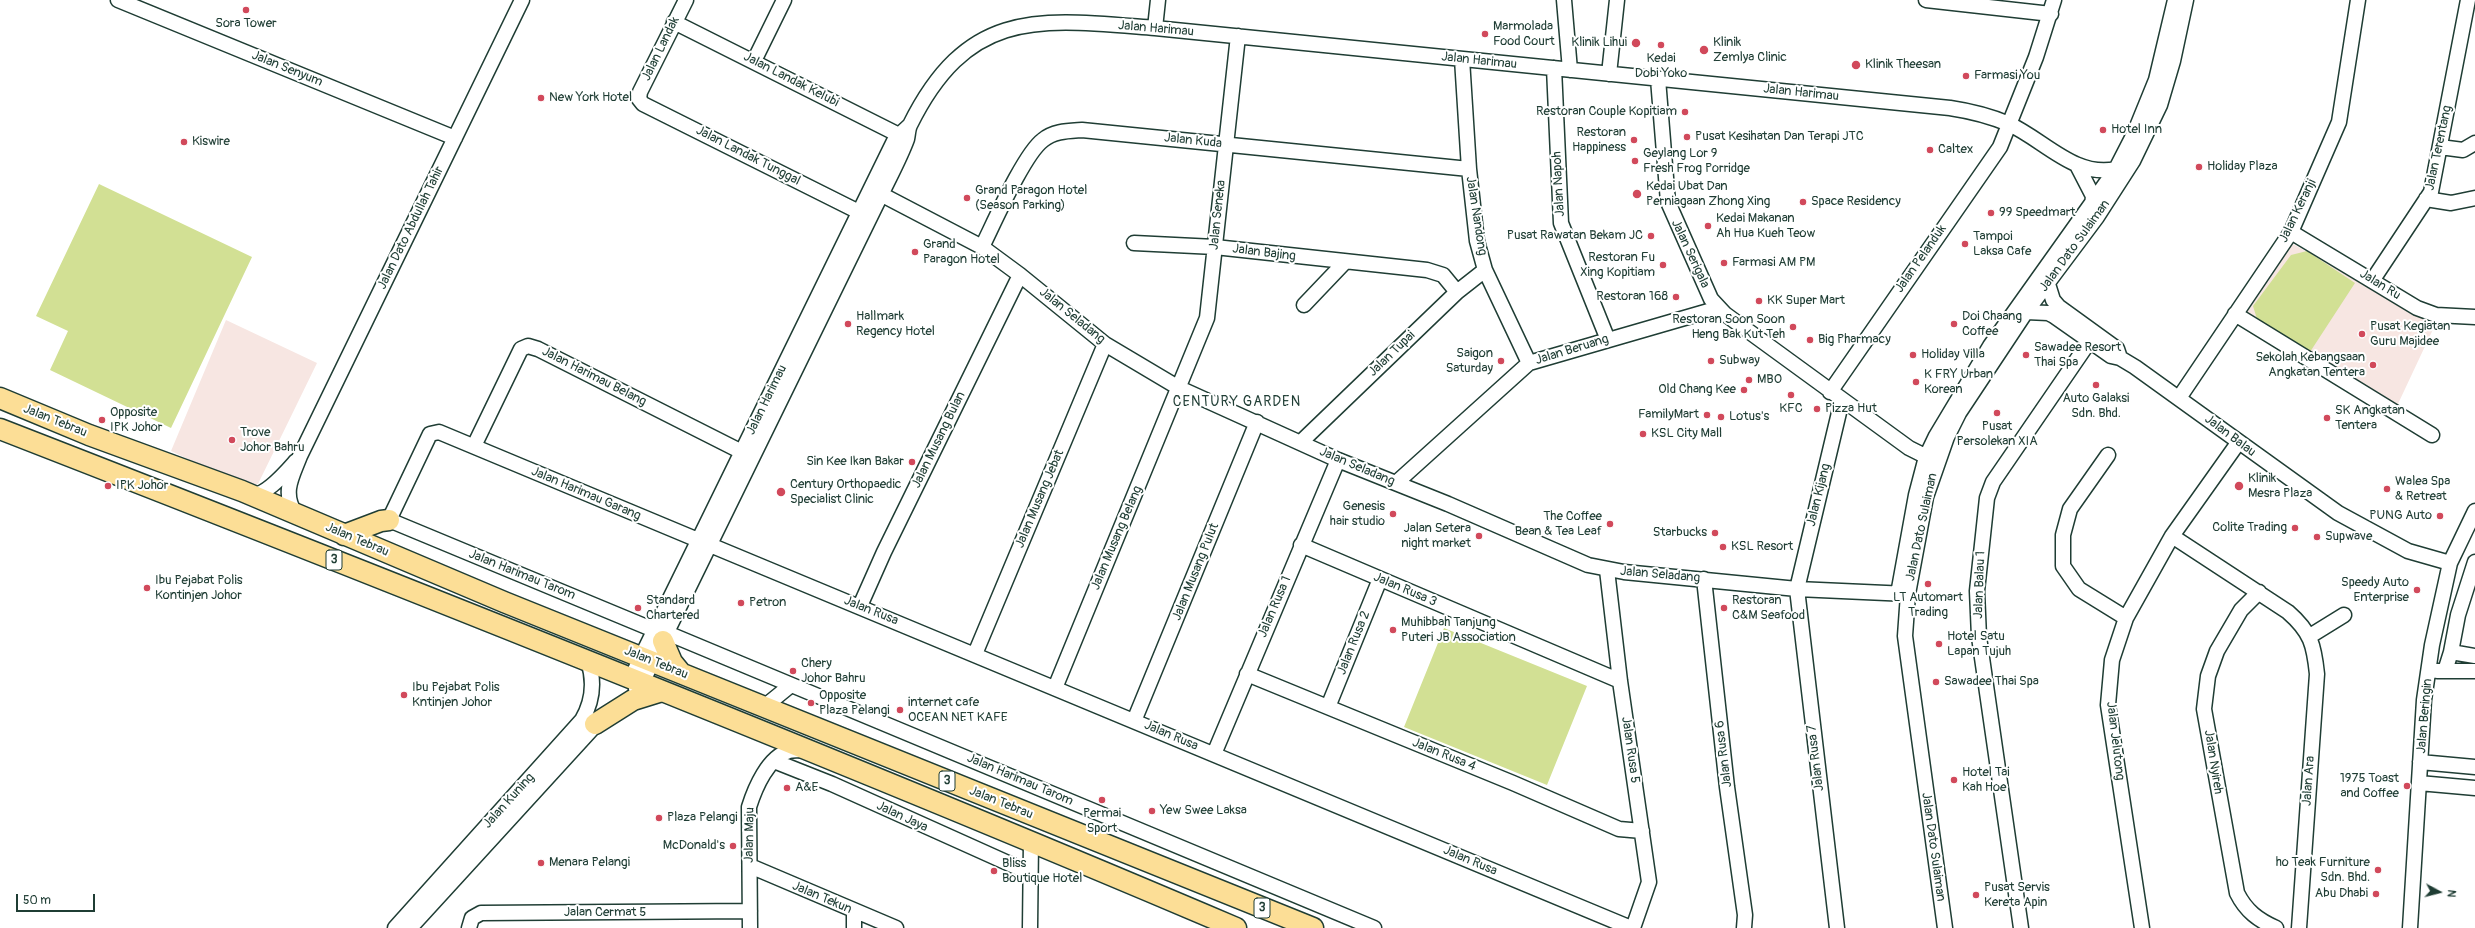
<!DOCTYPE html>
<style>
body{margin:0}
#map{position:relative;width:2475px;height:928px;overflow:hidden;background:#fff;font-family:Pangolin,sans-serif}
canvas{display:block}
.north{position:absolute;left:2419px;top:872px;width:40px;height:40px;-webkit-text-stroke:3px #fff;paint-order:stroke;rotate:97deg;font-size:11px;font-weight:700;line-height:16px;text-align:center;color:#1f3d34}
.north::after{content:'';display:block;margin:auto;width:14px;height:18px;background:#1f3d34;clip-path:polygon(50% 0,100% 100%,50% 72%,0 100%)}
.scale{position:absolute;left:16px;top:894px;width:79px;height:18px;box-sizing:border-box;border:2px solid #1f3d34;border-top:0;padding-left:5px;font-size:12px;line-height:14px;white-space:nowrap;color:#1f3d34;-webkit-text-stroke:3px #fff;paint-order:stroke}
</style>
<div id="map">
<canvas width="2475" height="928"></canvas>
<div class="north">N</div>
<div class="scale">50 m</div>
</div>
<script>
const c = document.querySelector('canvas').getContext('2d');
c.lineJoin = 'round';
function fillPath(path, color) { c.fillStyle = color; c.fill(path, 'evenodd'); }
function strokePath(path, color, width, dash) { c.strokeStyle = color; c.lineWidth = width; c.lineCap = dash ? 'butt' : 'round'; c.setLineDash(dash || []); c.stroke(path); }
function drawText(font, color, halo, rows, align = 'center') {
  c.font = font + ' Pangolin,sans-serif'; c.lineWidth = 4; c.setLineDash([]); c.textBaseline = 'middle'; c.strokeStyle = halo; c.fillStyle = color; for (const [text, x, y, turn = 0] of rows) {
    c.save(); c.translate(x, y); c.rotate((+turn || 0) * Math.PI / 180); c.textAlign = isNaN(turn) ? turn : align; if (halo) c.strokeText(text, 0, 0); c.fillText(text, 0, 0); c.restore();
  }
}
fillPath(new Path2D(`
 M2293,244L2435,325L2397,406L2245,315Z
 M226,320L317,363L258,484L247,487L171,451Z`), '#f7e6e2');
fillPath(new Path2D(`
 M99,184L252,257L171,428L50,370L68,331L36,316Z
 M2307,251L2355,283L2310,352L2257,319L2253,306L2291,255Z
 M1444,628L1587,686L1547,785L1404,727Z`), '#d2e094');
const minor = new Path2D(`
 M118,0L455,138
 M686,0L640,92L639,99L643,104L859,212
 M1564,0L1570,70
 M1926,0L2051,14
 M674,22L907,139
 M1155,28L1158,0
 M1462,59L1469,169L1477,241L1485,270L1529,363
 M754,61L784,0
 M1554,68L1561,223L1608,340
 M1609,74L1617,0
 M1658,79L1668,202L1711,299L1725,314L1909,448L1935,461
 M2440,147L2463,150L2475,143
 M2078,167L2093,196L2092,206
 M871,189L982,247L1020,275L1105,344L1179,388L1338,460L1448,504L1588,565L1624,572L1797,589L1908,594
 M2426,199L2451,203L2475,198
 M2291,232L2417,308L2436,315L2475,317
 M1134,243L1215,247L1427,270L1443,275L1457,292
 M982,247C994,223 1024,154 1043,140C1054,131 1068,131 1082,130L1469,169
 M2372,281L2431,192L2468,0
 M2048,284L2053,300L2059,307L2117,349L2119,355
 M1304,305L1345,262
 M2026,312L2048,313L2054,316L2111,356L2120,358L2135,367L2338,513L2408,551L2450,563
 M2235,314L2432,435
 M1830,392L2000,147L2036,57L2054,0
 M2179,398L2291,232L2339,122L2358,0
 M1301,442L1457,292L1485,270
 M474,446L521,349L528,346L538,349L742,452
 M2108,455L2070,509L2063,535V566L2079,589L2126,618
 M1396,483L1529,363L1719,308
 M248,494C263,500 287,471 296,461
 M295,513C282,492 292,477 300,456L522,0
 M2172,536L2288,612C2311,632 2314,645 2317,674L2299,928
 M710,545L1631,928
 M1301,545L1620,681
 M1607,570L1620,681L1649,882L1633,928
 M1704,579L1727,787L1745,915L1744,928
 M2259,592L2241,610L2217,651L2208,676L2204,709L2237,893C2246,911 2258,920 2276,928
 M1898,594L1916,495L1926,457L1936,436L1990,346L2116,169L2134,134L2156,80L2175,0
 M860,606L884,552L1020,275
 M654,630L389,520L430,434L439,432L698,540
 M667,633L1374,928
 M2310,636L2344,615
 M2451,652L2475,656
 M975,654L1105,344
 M2437,671H2475
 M2445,671L2451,652L2458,615L2475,562
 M1247,674L1513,783L1619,829L1642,831
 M631,678L895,139L909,126
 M1055,688L1207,318L1238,36
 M636,689L642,683L881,195C890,176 900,158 907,139C908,135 908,129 910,125C969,6 1041,19 1155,28L1950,108C1970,111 1990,116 2009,124C2044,140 2075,178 2116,169
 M764,707L791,685
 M1328,707L1380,579
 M1134,721L1257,422
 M1214,754L1338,460
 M774,761L832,784L1030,873
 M2420,762L2475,767
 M2419,783L2475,788
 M750,866L896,928
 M395,928L582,720C593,701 595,682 588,661
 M410,928L602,718
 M469,928L472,918L481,913L750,911
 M750,928L749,807C755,788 768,757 789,751C794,750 800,750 805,750
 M854,928V912
 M1030,928L1031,841
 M1837,928L1797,589L1842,400
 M1945,928L1905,636L1908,594L1926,497L1947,437L1959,413L2026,312L2097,217L2133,161L2160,105L2173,61L2186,0
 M2021,928L1979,637L1977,591L1987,498L1993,482L2089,342
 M2142,928L2108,705L2112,660L2126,618L2172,536L2238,443
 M2410,928L2424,700L2432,645L2450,563L2475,511`);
const highway = new Path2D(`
 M0,398L89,435L242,491L504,602L1313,928
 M0,429C414,590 827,754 1236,928
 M344,535L381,521L389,520
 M663,641L672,662L681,673
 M595,724L633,700L662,691`);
strokePath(minor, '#1f3d34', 17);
strokePath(highway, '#1f3d34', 23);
strokePath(minor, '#fff', 14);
strokePath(highway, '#fcde96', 20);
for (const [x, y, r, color] of [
 [246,10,4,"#d1495b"],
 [1485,34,4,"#d1495b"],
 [1636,43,5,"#d1495b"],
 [1661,45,4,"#d1495b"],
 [1704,50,5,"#d1495b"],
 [1856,65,5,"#d1495b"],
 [1966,76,4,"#d1495b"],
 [541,98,4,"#d1495b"],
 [1685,112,4,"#d1495b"],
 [2103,130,4,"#d1495b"],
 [1687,137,4,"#d1495b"],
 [1634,140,4,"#d1495b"],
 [184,142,4,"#d1495b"],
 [1930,150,4,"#d1495b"],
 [1635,161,4,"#d1495b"],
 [2199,167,4,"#d1495b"],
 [1637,194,5,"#d1495b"],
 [967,198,4,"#d1495b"],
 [1803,202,4,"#d1495b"],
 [1991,213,4,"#d1495b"],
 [1708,226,4,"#d1495b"],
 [1651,236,4,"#d1495b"],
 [1965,244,4,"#d1495b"],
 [915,252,4,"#d1495b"],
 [1724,263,4,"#d1495b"],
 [1663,265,4,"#d1495b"],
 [1676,297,4,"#d1495b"],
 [1759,301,4,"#d1495b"],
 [848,324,4,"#d1495b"],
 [1954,324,4,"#d1495b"],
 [1793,327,4,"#d1495b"],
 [2362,334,4,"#d1495b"],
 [1810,340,4,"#d1495b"],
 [1913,355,4,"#d1495b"],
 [2026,355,4,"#d1495b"],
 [1501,361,4,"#d1495b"],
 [1711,361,4,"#d1495b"],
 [2373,365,4,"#d1495b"],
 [1749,380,4,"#d1495b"],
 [1916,382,4,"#d1495b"],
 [2096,385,4,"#d1495b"],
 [1744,390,4,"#d1495b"],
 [1791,395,4,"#d1495b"],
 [1817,409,4,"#d1495b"],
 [1997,413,4,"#d1495b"],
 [1707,415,4,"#d1495b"],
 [1721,417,4,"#d1495b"],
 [2327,418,4,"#d1495b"],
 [102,420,4,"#d1495b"],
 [1643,434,4,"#d1495b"],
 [232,440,4,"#d1495b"],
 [912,462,4,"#d1495b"],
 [108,486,4,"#d1495b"],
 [2239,486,5,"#d1495b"],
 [2387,489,4,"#d1495b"],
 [781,492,5,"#d1495b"],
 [1393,514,4,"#d1495b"],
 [2440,516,4,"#d1495b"],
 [1610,524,4,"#d1495b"],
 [2295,528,4,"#d1495b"],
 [1715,533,4,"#d1495b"],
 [1479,536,4,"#d1495b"],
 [2317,537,4,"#d1495b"],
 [1723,547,4,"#d1495b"],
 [1928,584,4,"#d1495b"],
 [147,588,4,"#d1495b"],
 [2417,590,4,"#d1495b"],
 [741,603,4,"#d1495b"],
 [638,608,4,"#d1495b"],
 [1724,608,4,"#d1495b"],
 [1393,630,4,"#d1495b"],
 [1939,644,4,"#d1495b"],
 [793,671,4,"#d1495b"],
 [1936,682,4,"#d1495b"],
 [404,695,4,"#d1495b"],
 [811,703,4,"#d1495b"],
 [900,710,4,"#d1495b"],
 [1954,780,4,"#d1495b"],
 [2407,786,4,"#d1495b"],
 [787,788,4,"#d1495b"],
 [1102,800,4,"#d1495b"],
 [1152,811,4,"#d1495b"],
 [659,818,4,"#d1495b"],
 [733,846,4,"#d1495b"],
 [541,863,4,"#d1495b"],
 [2378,870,4,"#d1495b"],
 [994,871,4,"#d1495b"],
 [2376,894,4,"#d1495b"],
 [1976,895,4,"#d1495b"]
]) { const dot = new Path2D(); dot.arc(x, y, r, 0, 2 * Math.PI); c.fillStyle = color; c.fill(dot); strokePath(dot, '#fff', 1.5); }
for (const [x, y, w] of [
 [334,560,16],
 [947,781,16],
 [1262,908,16]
]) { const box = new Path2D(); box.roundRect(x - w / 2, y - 10, w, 20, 3); c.fillStyle = '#fff'; c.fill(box); strokePath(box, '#1f3d34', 1); }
drawText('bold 12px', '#1f3d34', null, [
 ["3",334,560],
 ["3",947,781],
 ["3",1262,908]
]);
drawText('13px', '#1f3d34', '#fff', [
 ["Sora Tower",246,24,"center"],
 ["Marmolada",1493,27],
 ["Food Court",1493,42],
 ["Klinik Lihui",1627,43,"right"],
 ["Klinik",1713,43],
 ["Zemlya Clinic",1713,58],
 ["Kedai",1661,59,"center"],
 ["Dobi Yoko",1661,74,"center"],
 ["Klinik Theesan",1865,65],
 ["Farmasi You",1974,76],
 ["New York Hotel",549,98],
 ["Restoran Couple Kopitiam",1677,112,"right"],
 ["Hotel Inn",2111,130],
 ["Restoran",1626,133,"right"],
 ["Happiness",1626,148,"right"],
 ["Pusat Kesihatan Dan Terapi JTC",1695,137],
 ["Kiswire",192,142],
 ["Caltex",1938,150],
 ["Geylang Lor 9",1643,154],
 ["Fresh Frog Porridge",1643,169],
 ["Holiday Plaza",2207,167],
 ["Kedai Ubat Dan",1646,187],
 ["Perniagaan Zhong Xing",1646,202],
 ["Grand Paragon Hotel",975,191],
 ["(Season Parking)",975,206],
 ["Space Residency",1811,202],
 ["99 Speedmart",1999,213],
 ["Kedai Makanan",1716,219],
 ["Ah Hua Kueh Teow",1716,234],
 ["Pusat Rawatan Bekam JC",1643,236,"right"],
 ["Tampoi",1973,237],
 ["Laksa Cafe",1973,252],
 ["Grand",923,245],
 ["Paragon Hotel",923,260],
 ["Restoran Fu",1655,258,"right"],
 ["Xing Kopitiam",1655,273,"right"],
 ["Farmasi AM PM",1732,263],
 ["Restoran 168",1668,297,"right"],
 ["KK Super Mart",1767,301],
 ["Hallmark",856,317],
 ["Regency Hotel",856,332],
 ["Doi Chaang",1962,317],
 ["Coffee",1962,332],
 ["Restoran Soon Soon",1785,320,"right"],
 ["Heng Bak Kut Teh",1785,335,"right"],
 ["Pusat Kegiatan",2370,327],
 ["Guru Majidee",2370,342],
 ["Big Pharmacy",1818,340],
 ["Sawadee Resort",2034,348],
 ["Thai Spa",2034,363],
 ["Saigon",1493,354,"right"],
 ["Saturday",1493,369,"right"],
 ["Holiday Villa",1921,355],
 ["Sekolah Kebangsaan",2365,358,"right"],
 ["Angkatan Tentera",2365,373,"right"],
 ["Subway",1719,361],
 ["K FRY Urban",1924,375],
 ["Korean",1924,390],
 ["MBO",1757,380],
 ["Old Chang Kee",1736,390,"right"],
 ["Auto Galaksi",2096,399,"center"],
 ["Sdn. Bhd.",2096,414,"center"],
 ["KFC",1791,409,"center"],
 ["Pizza Hut",1825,409],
 ["SK Angkatan",2335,411],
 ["Tentera",2335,426],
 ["Opposite",110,413],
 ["IPK Johor",110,428],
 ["FamilyMart",1699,415,"right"],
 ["Lotus's",1729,417],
 ["Pusat",1997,427,"center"],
 ["Persolekan XIA",1997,442,"center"],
 ["Trove",240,433],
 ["Johor Bahru",240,448],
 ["KSL City Mall",1651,434],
 ["Sin Kee Ikan Bakar",904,462,"right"],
 ["Klinik",2248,479],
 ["Mesra Plaza",2248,494],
 ["Walea Spa",2395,482],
 ["& Retreat",2395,497],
 ["Century Orthopaedic",790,485],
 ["Specialist Clinic",790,500],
 ["IPK Johor",116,486],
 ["Genesis",1385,507,"right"],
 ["hair studio",1385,522,"right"],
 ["PUNG Auto",2432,516,"right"],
 ["The Coffee",1602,517,"right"],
 ["Bean & Tea Leaf",1602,532,"right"],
 ["Colite Trading",2287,528,"right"],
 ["Jalan Setera",1471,529,"right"],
 ["night market",1471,544,"right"],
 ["Starbucks",1707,533,"right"],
 ["Supwave",2325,537],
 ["KSL Resort",1731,547],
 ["Ibu Pejabat Polis",155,581],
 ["Kontinjen Johor",155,596],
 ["Speedy Auto",2409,583,"right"],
 ["Enterprise",2409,598,"right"],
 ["LT Automart",1928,598,"center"],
 ["Trading",1928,613,"center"],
 ["Standard",646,601],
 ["Chartered",646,616],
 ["Restoran",1732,601],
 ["C&M Seafood",1732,616],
 ["Petron",749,603],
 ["Muhibbah Tanjung",1401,623],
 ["Puteri JB Association",1401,638],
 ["Hotel Satu",1947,637],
 ["Lapan Tujuh",1947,652],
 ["Chery",801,664],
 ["Johor Bahru",801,679],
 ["Sawadee Thai Spa",1944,682],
 ["Ibu Pejabat Polis",412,688],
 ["Kntinjen Johor",412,703],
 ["Opposite",819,696],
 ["Plaza Pelangi",819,711],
 ["internet cafe",908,703],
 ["OCEAN NET KAFE",908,718],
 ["Hotel Tai",1962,773],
 ["Kah Hoe",1962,788],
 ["1975 Toast",2399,779,"right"],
 ["and Coffee",2399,794,"right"],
 ["A&E",795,788],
 ["Yew Swee Laksa",1160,811],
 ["Permai",1102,814,"center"],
 ["Sport",1102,829,"center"],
 ["Plaza Pelangi",667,818],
 ["McDonald's",725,846,"right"],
 ["Menara Pelangi",549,863],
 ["ho Teak Furniture",2370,863,"right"],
 ["Sdn. Bhd.",2370,878,"right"],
 ["Bliss",1002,864],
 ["Boutique Hotel",1002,879],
 ["Pusat Servis",1984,888],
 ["Kereta Apin",1984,903],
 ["Abu Dhabi",2368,894,"right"]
], 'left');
drawText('13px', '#1f3d34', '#fff', [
 ["Jalan Harimau",1156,29,5],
 ["Jalan Landak",661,49,-64],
 ["Jalan Harimau",1479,61,6],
 ["Jalan Senyum",287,69,22],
 ["Jalan Landak Kelubi",791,80,27],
 ["Jalan Harimau",1801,93,6],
 ["Jalan Kuda",1193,141,6],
 ["Jalan Terentang",2439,148,-78],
 ["Jalan Landak Tunggal",748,156,27],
 ["Jalan Napoh",1559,184,-93],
 ["Jalan Keranji",2298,211,-64],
 ["Jalan Seneka",1218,215,-84],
 ["Jalan Nandong",1476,216,81],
 ["Jalan Dato Abdullah Tahir",411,228,-64],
 ["Jalan Dato Sulaiman",2075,246,-54],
 ["Jalan Bajing",1264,253,7],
 ["Jalan Serigala",1690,254,65],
 ["Jalan Pelanduk",1921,259,-55],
 ["Jalan Ru",2380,285,32],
 ["Jalan Seladang",1072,316,39],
 ["Jalan Beruang",1572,350,-17],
 ["Jalan Tupai",1392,354,-44],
 ["Jalan Harimau Belang",594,377,27],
 ["Jalan Harimau",767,400,-64],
 ["Jalan Tebrau",55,421,22],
 ["Jalan Balau",2230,436,37],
 ["Jalan Musang Bulan",939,440,-64],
 ["Jalan Seladang",1357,467,23],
 ["Jalan Harimau Garang",586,494,23],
 ["Jalan Kijang",1819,495,-76],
 ["Jalan Musang Jebat",1040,499,-67],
 ["Jalan Dato Sulaiman",1922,527,-78],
 ["Jalan Musang Belang",1117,538,-67],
 ["Jalan Tebrau",357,540,23],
 ["Jalan Musang Pulut",1196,572,-68],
 ["Jalan Harimau Tarom",522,575,22],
 ["Jalan Seladang",1660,575,5],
 ["Jalan Balau 1",1980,585,-88],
 ["Jalan Rusa 3",1405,590,23],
 ["Jalan Rusa 1",1275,607,-67],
 ["Jalan Rusa",871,611,22],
 ["Jalan Rusa 2",1354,643,-68],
 ["Jalan Tebrau",656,663,22],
 ["Jalan Beringin",2425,716,-85],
 ["Jalan Rusa",1171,736,23],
 ["Jalan Jelutong",2115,741,83],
 ["Jalan Rusa 5",1630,750,82],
 ["Jalan Rusa 6",1724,754,-97],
 ["Jalan Rusa 4",1444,755,22],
 ["Jalan Rusa 7",1816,758,-97],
 ["Jalan Nyireh",2213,762,81],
 ["Jalan Harimau Tarom",1020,780,23],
 ["Jalan Ara",2309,781,-86],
 ["Jalan Kuning",509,801,-48],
 ["Jalan Tebrau",1001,803,22],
 ["Jalan Jaya",902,817,25],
 ["Jalan Maju",750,835,-89],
 ["Jalan Dato Sulaiman",1933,847,82],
 ["Jalan Rusa",1470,861,23],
 ["Jalan Tekun",822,898,23],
 ["Jalan Cermat 5",605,913]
]);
c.letterSpacing = '1px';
drawText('14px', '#1f3d34', '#fff', [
 ["CENTURY GARDEN",1237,402]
]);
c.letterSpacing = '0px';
</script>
